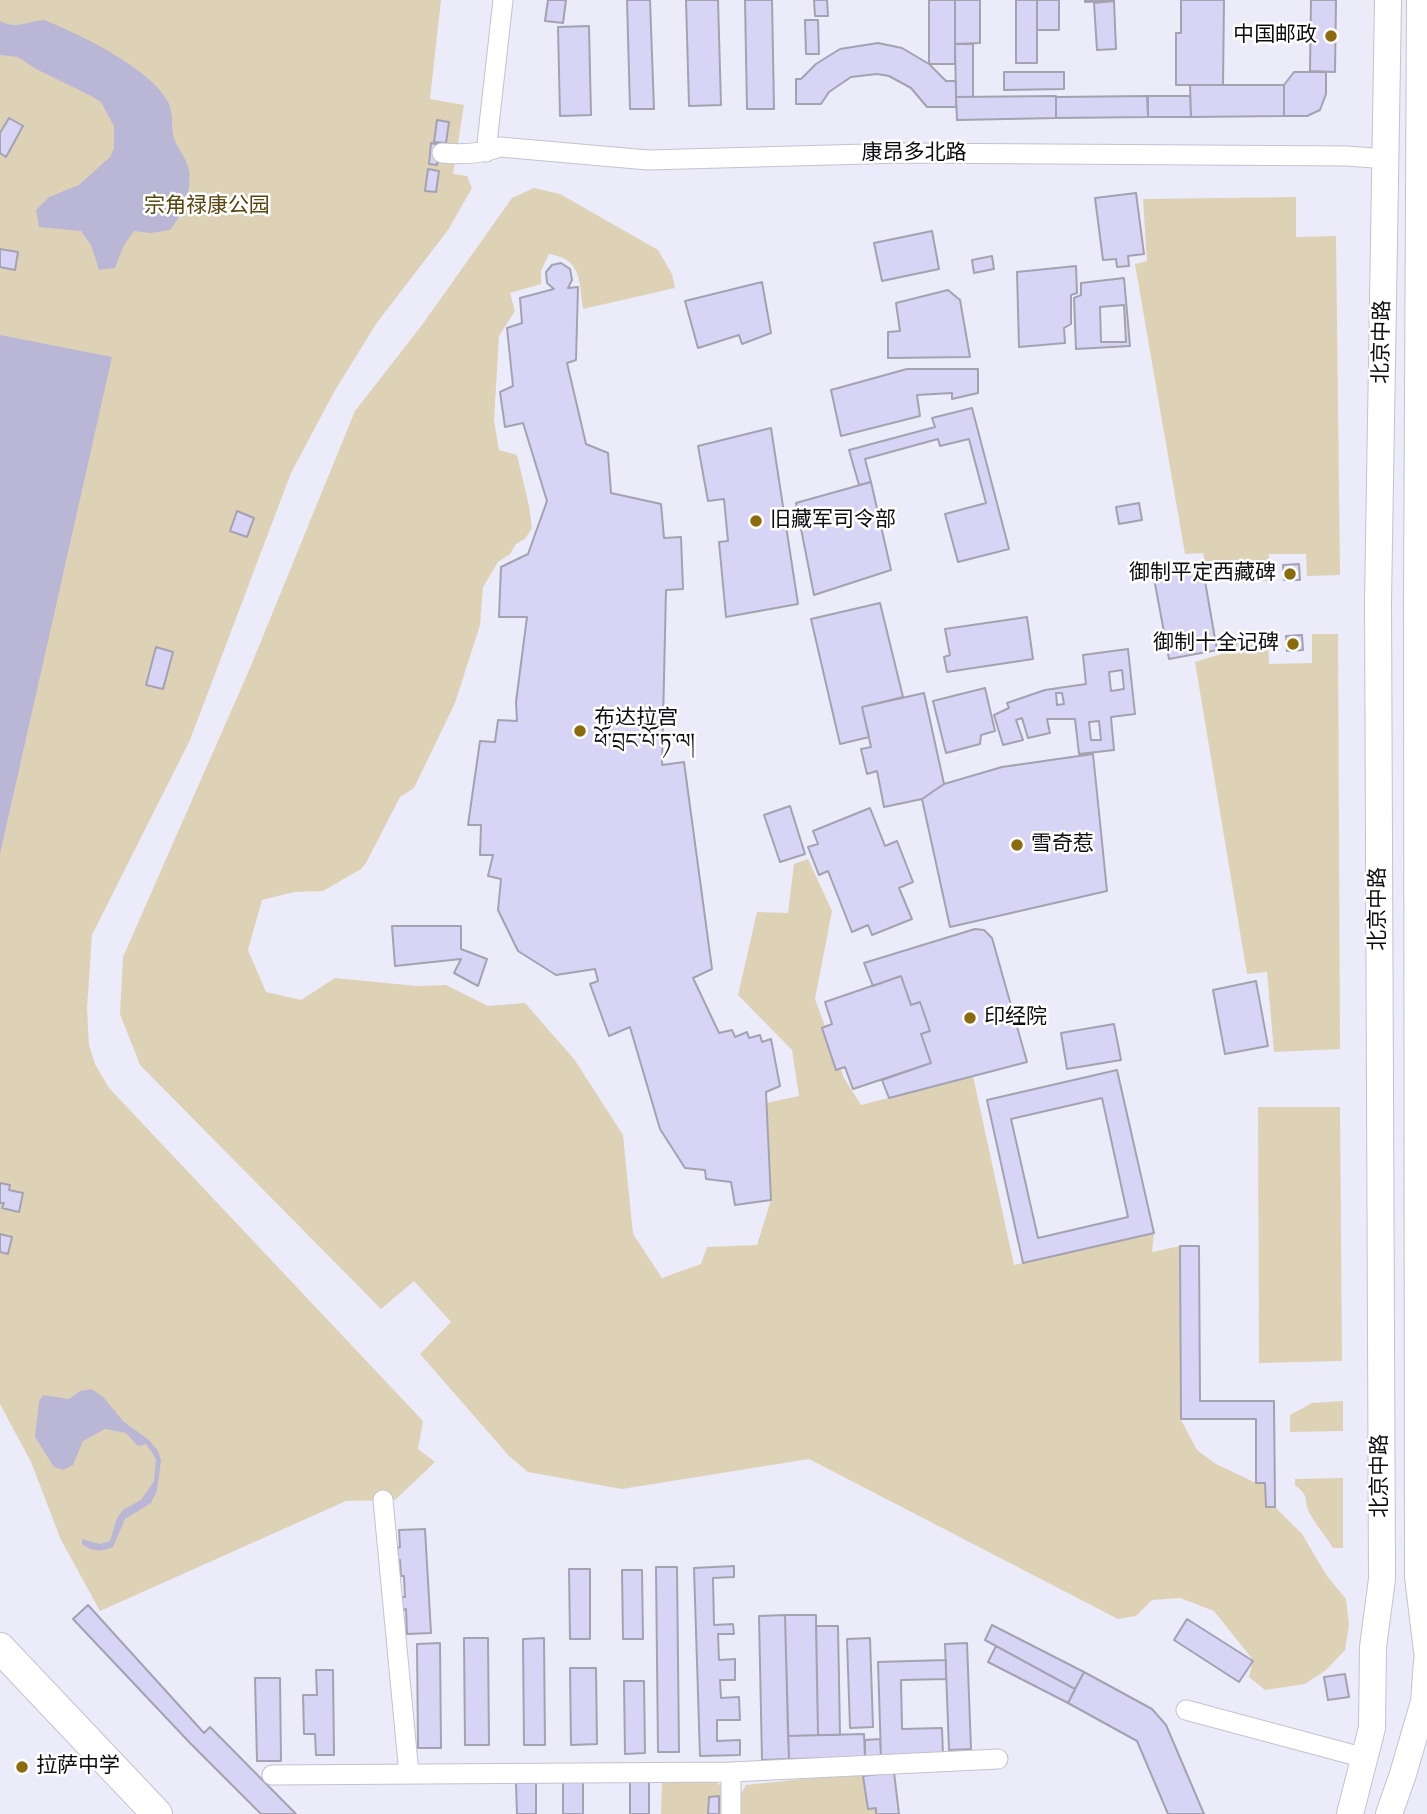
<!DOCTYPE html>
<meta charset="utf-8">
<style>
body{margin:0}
canvas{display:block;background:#ecebf9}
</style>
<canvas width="1427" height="1814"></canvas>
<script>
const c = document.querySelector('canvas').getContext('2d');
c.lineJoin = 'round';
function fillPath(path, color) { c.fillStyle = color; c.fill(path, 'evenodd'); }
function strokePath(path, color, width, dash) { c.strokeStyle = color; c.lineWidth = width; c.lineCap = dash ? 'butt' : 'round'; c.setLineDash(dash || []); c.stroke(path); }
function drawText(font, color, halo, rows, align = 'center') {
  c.font = font + ' "Nunito Sans","Noto Sans SC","Noto Serif Tibetan",sans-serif'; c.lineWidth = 5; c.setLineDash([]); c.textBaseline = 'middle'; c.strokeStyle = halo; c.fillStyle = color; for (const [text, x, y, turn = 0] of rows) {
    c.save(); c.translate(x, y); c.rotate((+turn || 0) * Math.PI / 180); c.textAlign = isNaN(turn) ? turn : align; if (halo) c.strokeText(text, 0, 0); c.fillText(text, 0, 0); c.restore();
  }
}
fillPath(new Path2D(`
 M0,0H441L430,99L464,105L453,174L467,176L472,188L448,230L376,324L334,392L291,473L190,740L92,935L87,1008L89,1045L95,1064L109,1088L423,1421L418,1449L435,1462L395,1500L346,1501L100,1611L61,1540L31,1462L0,1404Z
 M534,188L560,194L658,250L672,274L675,288L583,309C579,281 582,259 549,254L541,271V284L510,293L515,311L499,336L494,420L499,450L517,455L529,506L532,528L525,539L516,544L510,554L498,562L483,587L480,625L455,703L414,788L400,797L366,863L361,869L323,891L294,892L262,900L248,950L266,992L301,1000L335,978L417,986L446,985L488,1006L525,1003L574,1059L623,1135L633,1234L662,1278L701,1264L707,1247L757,1245L771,1200L766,1103L799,1096L792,1050L738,995L757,912L788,913L794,864L808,859L832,911L815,999L844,1078L861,1105L973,1076L1014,1265L1154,1233L1152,1252L1180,1246L1181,1420L1197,1450L1216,1464L1256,1483H1265L1266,1507H1275L1302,1534L1327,1576L1346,1599L1349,1625L1345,1650L1326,1670L1305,1684L1265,1690L1249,1677L1253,1660L1214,1611L1180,1598L1152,1600L1136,1616L1118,1619L809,1459L622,1489L528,1472L509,1456L420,1354L451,1322L414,1281L381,1309L140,1065L120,1014L123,957L250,668L355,411L422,325L512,198Z
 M1296,197V237L1336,236L1340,575L1307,576L1306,554H1269V581L1209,582L1203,553L1185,554L1135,264L1147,261L1143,199Z
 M1312,634H1338L1340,1049L1274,1052L1267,972L1247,974L1195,662L1221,654L1222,644L1268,641L1269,664L1312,663Z
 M1258,1107H1340L1342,1361L1259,1363Z
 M1343,1401V1431L1290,1432V1415L1312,1403Z
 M1343,1478V1548H1333C1327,1538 1314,1522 1310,1514C1303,1501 1311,1497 1295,1485V1479Z
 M890,1770L894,1772L863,1776L867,1809L876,1808V1814H741V1794L746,1785Z
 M711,1779L723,1787V1814H661L662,1780Z`), '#ded2b6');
fillPath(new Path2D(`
 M44,20C78,33 154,70 169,104C174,115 170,129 175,141C179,150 187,160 189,170C192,192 183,214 170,230L151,233L134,231L123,247L115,268L99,270L91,245L81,231L39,227L36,210L49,197L79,185L110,157L114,148V126L101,102L91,96L36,69L18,57L0,55V21C16,30 28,21 44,20Z
 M0,335L112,357L0,854Z
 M92,1389L104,1398L124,1422L149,1440L158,1451L161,1460L157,1491L151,1503L125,1519L113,1547C100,1552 93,1552 82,1544V1539L100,1544L110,1541L117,1518L123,1510L141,1500L154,1481L156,1459L146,1444L138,1446L126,1433L105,1429L83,1441L73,1465L63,1470L54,1467L35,1437L39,1401L43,1395L69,1399L80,1391Z`), '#bab6d6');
const building = new Path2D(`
 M548,0H566L563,23L545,21Z
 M627,0H650L654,109H630Z
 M686,0H718L721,105L689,106Z
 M745,0H772L774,109H747Z
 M814,0H827L828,16H815Z
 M929,0H955V64H929Z
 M955,0H980V43L955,44Z
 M1016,0H1037V63H1016Z
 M1037,0H1059V30H1037Z
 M1085,0H1114V1L1085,2Z
 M1181,0H1224L1223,85H1176V33H1181Z
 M1311,0H1336L1335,72L1310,71Z
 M1114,1L1116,49L1097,50L1094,3Z
 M805,20H818L819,54H806Z
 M589,26L591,115L560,116L558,27Z
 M878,43L902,48L929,64L946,81H956V107H927L911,88L889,76L877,74L851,77L829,92L821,104H796V79H801L816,64L840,49Z
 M955,44H973V97H956Z
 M1004,72H1064V89L1004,90Z
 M1294,72H1326V94L1320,110L1307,116H1284V85Z
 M1190,85H1284V116L1191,117Z
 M1056,96V118L957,120L956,97Z
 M1147,96L1148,117L1056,118V97Z
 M1148,96H1190L1191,117H1148Z
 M9,118L23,126L6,157L0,153V133Z
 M437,120L449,122L446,143L434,142Z
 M431,143L440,145L437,165L429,164Z
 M428,169L439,171L436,192L425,191Z
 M1136,193L1144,254L1128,256L1129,266L1117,267L1116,259L1103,260L1095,198Z
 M932,231L939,269L882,281L874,243Z
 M0,249L18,252L15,270L0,267Z
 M992,256L994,269L974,273L972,260Z
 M561,263L570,269L572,280L568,288L578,287L576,360L567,363L586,444L608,453L611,493L661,504L664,538L681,537L683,589L666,590L662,765L684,762L712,969L693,978L719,1033L732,1030L735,1037L747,1032L749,1038L760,1035L762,1042L771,1039L780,1086L766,1092L771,1200L735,1205L731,1182L706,1179L705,1170L685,1168L660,1129L630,1027L609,1036L590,984L598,981L595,969L556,975L518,951L498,910L501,879L488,876L493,855H480L481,825H468L480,741L495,742L498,720L517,721L516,702L527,617H499L501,567L528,554L547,501L523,423L505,427L500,392L513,386L507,328L522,323L520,298L554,289L547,283L546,272L552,265Z
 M1076,266L1077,293L1071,295V324L1064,328L1065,343L1019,347L1017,272Z
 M1124,278L1130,346L1076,349L1074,298L1081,295V283ZM1124,305L1126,342H1101L1100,307Z
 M762,282L771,333L742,344L739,335L698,348L685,301Z
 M948,290L960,300L970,357L888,358V332L900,331L896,303Z
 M907,369H978V393L952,399V393L917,395L920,416L841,436L831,390Z
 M972,408L1009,549L958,562L945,514L986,503L969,439L940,446L938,439L865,459L871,482L859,485L849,450L935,427L932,418Z
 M771,428L798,604L726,617L719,542L728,541L724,499L708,501L698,446Z
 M871,482L891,570L814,595L796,503Z
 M1139,503L1142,520L1119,524L1116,507Z
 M237,511L254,518L247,537L230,531Z
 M1202,564L1217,650L1169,659L1153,573Z
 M1299,564L1300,580H1284L1283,565Z
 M880,603L903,697L862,707L869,737L840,744L811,619Z
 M1027,617L1033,659L947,672L944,657L950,655L945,629Z
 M1302,635L1303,650L1287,651L1286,636Z
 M156,647L173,652L163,689L146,685Z
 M1128,649L1135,714L1111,717L1114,750L1079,754L1075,719H1047L1050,733L1028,738L1022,718L1016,720L1023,740L1003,745L994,715L1009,708L1007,703L1045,690L1086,684L1083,655ZM1122,670L1124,689L1111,691L1109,672ZM1056,693H1062L1064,704L1057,705ZM1099,721L1101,740H1091L1089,722Z
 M985,688L995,731L981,735L980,744L946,753L933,701Z
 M924,693L944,784L922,799L884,807L877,771L867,774L861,749L871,747L862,707Z
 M1093,754L1107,891L950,927L922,799L944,784L1002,767Z
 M790,806L805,854L780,862L764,815Z
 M870,808L885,846L897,841L913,882L899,888L912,919L872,935L868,925L852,932L828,871L819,875L808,847L818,844L813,831Z
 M392,926H461V949L487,959L478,986L454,973L461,959L395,966Z
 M975,929L984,930L992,938L1027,1062L889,1098L882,1080L931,1063L921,1034L930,1031L920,1002L911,1005L901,976L873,986L864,963Z
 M901,976L911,1005L920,1002L930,1031L921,1034L931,1063L853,1089L845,1067L836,1070L822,1028L832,1024L825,1002Z
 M1256,981L1268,1046L1225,1054L1213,990Z
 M1114,1024L1121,1060L1067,1069L1061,1033Z
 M1117,1070L1154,1233L1023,1263L987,1100ZM1102,1098L1128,1217L1038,1238L1011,1119Z
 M0,1183L10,1185L9,1190L23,1193L19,1212L2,1208L4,1203H0Z
 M0,1234L12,1237L8,1254L0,1252Z
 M1180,1246H1199L1200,1401H1274L1275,1507H1266L1265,1483H1256V1419H1181Z
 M425,1529L431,1633L407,1634L406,1609L402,1610L401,1597H405L404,1576H401L400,1560H398L397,1548L400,1547L399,1530Z
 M734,1566V1577L713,1578L714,1625L733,1624L734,1634H718L719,1660L735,1659V1680H720L721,1698L739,1697L740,1720H717V1741L740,1740V1755L700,1756L694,1568Z
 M656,1567H677L679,1752H658Z
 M569,1569H590V1639H570Z
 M622,1570H642L643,1639H623Z
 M88,1605L204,1733L210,1727L296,1814H261L190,1743L73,1619Z
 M785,1615L789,1759L762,1760L759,1616Z
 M785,1615H816L818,1735L788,1736Z
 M1187,1619L1253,1661L1239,1682L1174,1640Z
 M992,1625L1084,1672L1075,1689L985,1640Z
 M816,1626H838L840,1735H818Z
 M464,1638H488L489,1745H465Z
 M544,1638L545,1745H524L523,1639Z
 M870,1638L873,1727L850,1728L847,1639Z
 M440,1643L441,1748H418L417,1644Z
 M967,1643L971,1749L949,1750L945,1644Z
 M996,1646L1075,1689L1068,1703L988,1662Z
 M946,1660V1679L901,1680L902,1729L942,1728L943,1756L881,1757L878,1662Z
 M570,1668H596L597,1744L571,1745Z
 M316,1670H333L334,1755H316L315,1734H304L303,1695H317Z
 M1084,1672L1152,1709L1166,1725L1204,1814H1168L1137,1741L1068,1703Z
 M1345,1674L1349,1697L1328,1700L1324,1677Z
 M255,1678H280L281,1761H257Z
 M624,1681H644L645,1753L625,1754Z
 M864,1734L865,1758L789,1759L788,1736Z
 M880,1739L881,1757L865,1758V1740Z
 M894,1772L899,1814H876V1808L868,1809L863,1776Z
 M649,1775V1814H630V1776Z
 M563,1777H583V1814H563Z
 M516,1783H536V1814H517Z
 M719,1796V1814H708L709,1797Z`);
fillPath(building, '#d8d4f5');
strokePath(building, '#a4a2b0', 2);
const minor = new Path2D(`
 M486,152L503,0
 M442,153C463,155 481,154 500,147L648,160L903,153L1347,156L1387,159
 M383,1500L409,1774
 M1186,1710L1365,1758
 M731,1772V1814
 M272,1775L731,1772L998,1759`);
const secondary = new Path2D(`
 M1420,0L1417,599L1418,1577L1427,1651
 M1350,1814L1372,1728L1373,1647L1382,1579L1378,601L1388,0
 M1389,1814L1403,1774L1424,1702L1427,1661`);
const primary = new Path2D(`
 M0,1648L157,1814`);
strokePath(minor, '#c3c2cf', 21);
strokePath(secondary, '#c3c2cf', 28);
strokePath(primary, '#c3c2cf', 32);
strokePath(minor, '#fff', 19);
strokePath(secondary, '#fff', 26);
strokePath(primary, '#fff', 30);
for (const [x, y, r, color] of [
 [1331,36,7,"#8c6b0d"],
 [756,521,7,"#8c6b0d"],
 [1290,574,7,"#8c6b0d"],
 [1293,644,7,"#8c6b0d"],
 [580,731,7,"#8c6b0d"],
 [1017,845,7,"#8c6b0d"],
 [970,1018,7,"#8c6b0d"],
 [22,1767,7,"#8c6b0d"]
]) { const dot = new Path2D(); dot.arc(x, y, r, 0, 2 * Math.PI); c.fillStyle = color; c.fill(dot); strokePath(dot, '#fff', 2.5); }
drawText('21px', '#0d0d11', '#fff', [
 ["中国邮政",1317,36,"right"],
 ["旧藏军司令部",770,521],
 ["御制平定西藏碑",1276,574,"right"],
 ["御制十全记碑",1279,644,"right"],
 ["布达拉宫",594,719],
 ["ཕོ་བྲང་པོ་ཏ་ལ།",594,743],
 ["雪奇惹",1031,845],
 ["印经院",984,1018],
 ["拉萨中学",36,1767]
], 'left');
drawText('21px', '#0d0d11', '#fff', [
 ["康昂多北路",914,154],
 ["北京中路",1383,342,-89],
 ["北京中路",1379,909,-90],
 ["北京中路",1381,1476,-90]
]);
drawText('21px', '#5a450d', '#fff', [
 ["宗角禄康公园",207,207]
]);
</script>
